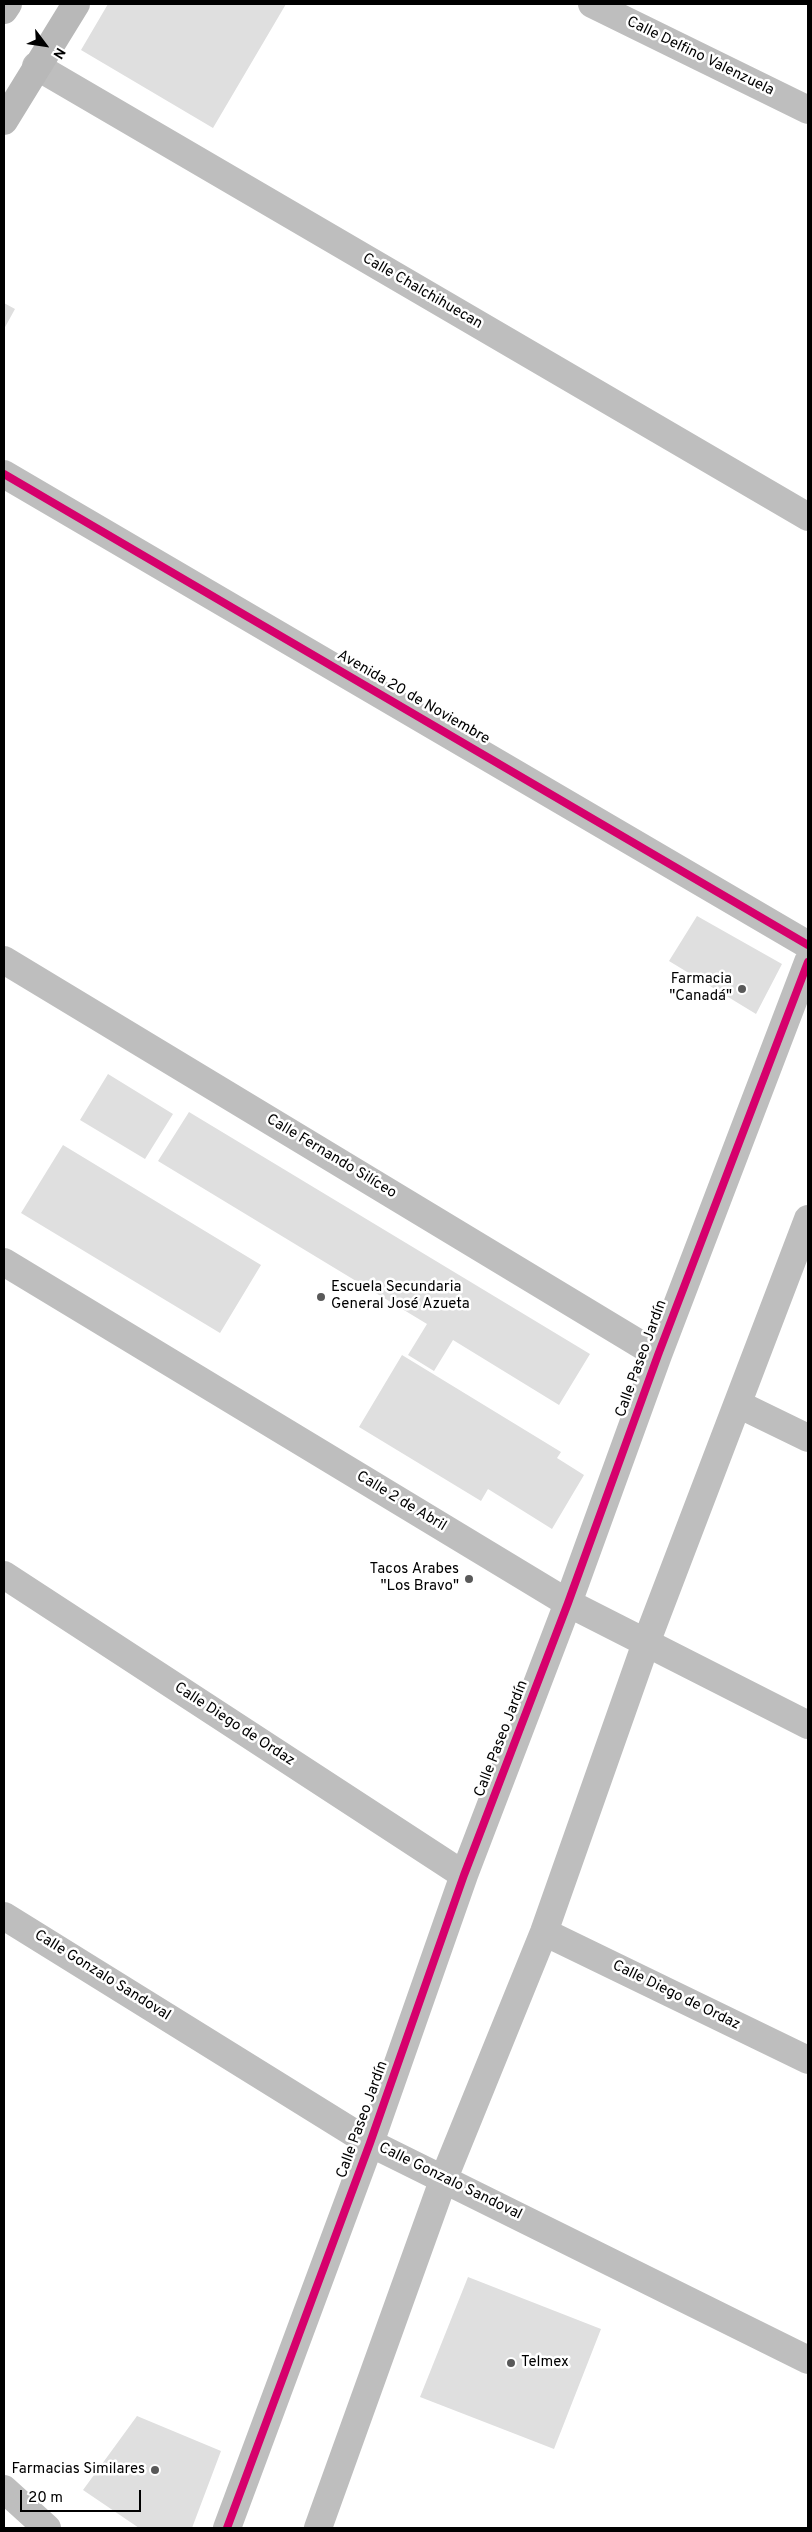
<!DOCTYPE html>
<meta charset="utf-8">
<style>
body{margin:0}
#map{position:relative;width:812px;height:2532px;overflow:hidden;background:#fff;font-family:Overpass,sans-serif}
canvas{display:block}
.frame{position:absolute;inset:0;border:5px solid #000;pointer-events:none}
.north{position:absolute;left:20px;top:20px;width:50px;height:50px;-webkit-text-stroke:4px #fff;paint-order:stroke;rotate:121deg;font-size:14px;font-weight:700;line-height:20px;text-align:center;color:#000}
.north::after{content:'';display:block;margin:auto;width:18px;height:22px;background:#000;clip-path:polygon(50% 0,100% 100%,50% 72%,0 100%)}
.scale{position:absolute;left:20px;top:2490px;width:121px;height:22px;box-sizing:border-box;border:2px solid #000;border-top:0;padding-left:6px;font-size:15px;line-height:18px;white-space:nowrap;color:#000;-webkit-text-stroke:4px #fff;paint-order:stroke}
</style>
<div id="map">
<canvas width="812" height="2532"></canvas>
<div class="frame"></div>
<div class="north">N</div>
<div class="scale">20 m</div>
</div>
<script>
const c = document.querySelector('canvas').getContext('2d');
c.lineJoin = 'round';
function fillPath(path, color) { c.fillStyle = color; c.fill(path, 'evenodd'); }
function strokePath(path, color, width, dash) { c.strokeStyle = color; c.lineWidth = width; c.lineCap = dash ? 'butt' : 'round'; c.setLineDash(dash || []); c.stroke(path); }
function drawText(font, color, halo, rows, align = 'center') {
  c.font = font + ' Overpass,sans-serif'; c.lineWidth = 5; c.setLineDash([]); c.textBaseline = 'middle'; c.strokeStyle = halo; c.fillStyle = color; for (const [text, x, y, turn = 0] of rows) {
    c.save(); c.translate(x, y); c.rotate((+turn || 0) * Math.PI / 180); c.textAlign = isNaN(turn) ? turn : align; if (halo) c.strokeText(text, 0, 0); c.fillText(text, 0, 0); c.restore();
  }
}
fillPath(new Path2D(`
 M108,4H286L213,128L81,50Z
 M4,303L15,309L4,329Z
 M697,916L782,964L756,1014L669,961Z
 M108,1074L173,1114L145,1159L80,1120Z
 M189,1112L590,1354L559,1405L453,1340L434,1371L408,1355L427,1324L158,1161Z
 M63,1145L261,1265L220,1333L21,1213Z
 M402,1355L561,1452L557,1458L584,1475L552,1529L488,1489L481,1501L359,1427Z
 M468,2277L601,2329L554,2449L420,2397Z
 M137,2416L221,2451L192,2528H139L83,2490Z`), '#dfdfdf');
strokePath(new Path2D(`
 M592,4L808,110
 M36,66L808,517
 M4,474L808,945
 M4,960L658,1355
 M4,1262L568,1603L808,1725
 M738,1404L808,1438
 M4,1575L464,1875
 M4,1916L370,2143L808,2360
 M544,1932L808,2060
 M4,2489L47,2528
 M227,2528L370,2143L464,1875L568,1603L658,1355L808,962
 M318,2528L444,2178L544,1932L646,1643L808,1219`), '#bebebe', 28);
strokePath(new Path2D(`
 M4,10L8,4
 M4,121L76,4`), '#b8b8b8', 28);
strokePath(new Path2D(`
 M4,474L808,945
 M227,2528L370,2143L464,1875L568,1603L658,1355L808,962`), '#d6006c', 8);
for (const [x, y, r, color] of [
 [742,989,5,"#595959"],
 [321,1297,5,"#595959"],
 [469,1579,5,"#595959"],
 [511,2363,5,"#595959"],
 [155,2470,5,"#595959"]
]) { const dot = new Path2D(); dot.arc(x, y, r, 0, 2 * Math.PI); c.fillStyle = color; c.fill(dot); strokePath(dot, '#fff', 2); }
drawText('15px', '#000', '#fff', [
 ["Calle Delfino Valenzuela",700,57,26],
 ["Calle Chalchihuecan",422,292,30],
 ["Avenida 20 de Noviembre",413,698,30],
 ["Calle Fernando Silíceo",331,1157,31],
 ["Calle Paseo Jardín",642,1359,-70],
 ["Calle 2 de Abril",401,1502,31],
 ["Calle Diego de Ordaz",234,1725,33],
 ["Calle Paseo Jardín",502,1739,-69],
 ["Calle Gonzalo Sandoval",102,1976,32],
 ["Calle Diego de Ordaz",676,1996,26],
 ["Calle Paseo Jardín",363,2120,-70],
 ["Calle Gonzalo Sandoval",450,2182,26]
]);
drawText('15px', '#000', '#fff', [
 ["Farmacia",732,980],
 ["\"Canadá\"",732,997],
 ["Escuela Secundaria",331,1288,"left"],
 ["General José Azueta",331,1305,"left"],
 ["Tacos Arabes",459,1570],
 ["\"Los Bravo\"",459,1587],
 ["Telmex",521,2363,"left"],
 ["Farmacias Similares",145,2470]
], 'right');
</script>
